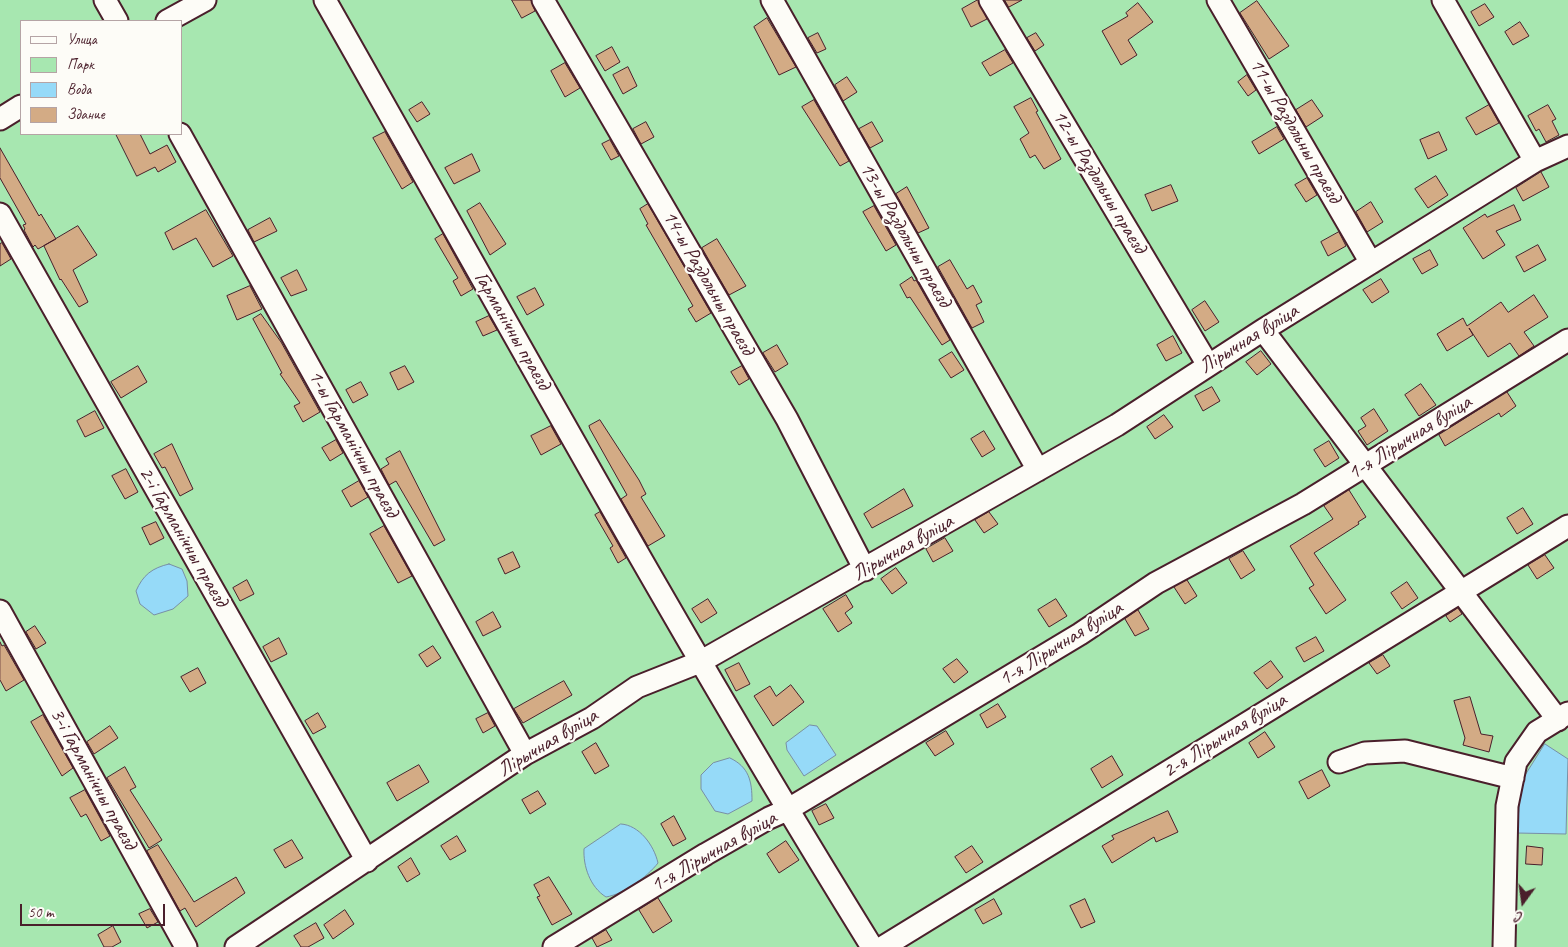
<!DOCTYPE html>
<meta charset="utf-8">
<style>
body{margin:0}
#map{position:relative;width:1568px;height:947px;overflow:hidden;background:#f0e4d5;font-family:Caveat,sans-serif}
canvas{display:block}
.legend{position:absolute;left:20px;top:20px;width:162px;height:115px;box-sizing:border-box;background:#fdfcf7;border:1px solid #b5a4a5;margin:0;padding:6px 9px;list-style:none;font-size:15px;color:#4a1f2b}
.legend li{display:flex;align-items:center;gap:10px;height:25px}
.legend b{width:25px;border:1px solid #b5a4a5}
.north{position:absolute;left:1498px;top:877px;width:50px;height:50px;-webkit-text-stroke:4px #fdfcf7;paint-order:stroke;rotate:194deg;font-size:14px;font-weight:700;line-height:20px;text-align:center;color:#4a1f2b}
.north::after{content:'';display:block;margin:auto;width:18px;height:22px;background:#4a1f2b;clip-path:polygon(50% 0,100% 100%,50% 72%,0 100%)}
.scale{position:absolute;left:20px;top:904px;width:145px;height:22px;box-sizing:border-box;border:2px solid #4a1f2b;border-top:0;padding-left:6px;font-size:15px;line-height:18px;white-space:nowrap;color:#4a1f2b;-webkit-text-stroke:4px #fdfcf7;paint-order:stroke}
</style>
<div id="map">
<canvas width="1568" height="947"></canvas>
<ul class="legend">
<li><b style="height:6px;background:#fdfcf7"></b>Улица</li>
<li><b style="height:14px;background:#a7e7b0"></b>Парк</li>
<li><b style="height:14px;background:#96daf8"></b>Вода</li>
<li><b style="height:14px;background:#d3ab85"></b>Здание</li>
</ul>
<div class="north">С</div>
<div class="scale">50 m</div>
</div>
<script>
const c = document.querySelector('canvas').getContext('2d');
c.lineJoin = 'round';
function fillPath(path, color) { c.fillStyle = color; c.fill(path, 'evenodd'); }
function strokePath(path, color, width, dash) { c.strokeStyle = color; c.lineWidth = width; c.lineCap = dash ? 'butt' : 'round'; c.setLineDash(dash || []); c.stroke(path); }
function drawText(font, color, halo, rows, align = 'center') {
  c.font = font + ' Caveat,sans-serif'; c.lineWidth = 4.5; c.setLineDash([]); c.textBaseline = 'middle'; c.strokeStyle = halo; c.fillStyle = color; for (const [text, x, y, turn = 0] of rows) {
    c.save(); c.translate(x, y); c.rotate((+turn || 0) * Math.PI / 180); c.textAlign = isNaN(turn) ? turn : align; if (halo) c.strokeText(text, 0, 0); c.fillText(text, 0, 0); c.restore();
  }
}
fillPath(new Path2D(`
 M0,0H1568V947H0ZM21,21H181V134H21Z`), '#a7e7b0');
const water = new Path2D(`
 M169,564L182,569L187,581L188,596L173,609L154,615L140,604L136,591C143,575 152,568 169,564Z
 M810,725L817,726L836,755L804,776L787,750L786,743Z
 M1545,744L1568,759L1566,834L1517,833L1521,782Z
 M730,758C749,767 752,781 752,801L728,814L715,811L701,789V775L713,763Z
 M621,824C639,825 654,845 658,863C647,877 624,894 606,897C590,887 583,866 584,849Z`);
fillPath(water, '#96daf8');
strokePath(water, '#788fa6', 1);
const building = new Path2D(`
 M512,0H531L535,11L522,18Z
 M978,0L987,19L971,27L962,9Z
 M1005,0H1022L1009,7Z
 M1257,1L1289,46L1269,59L1240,13Z
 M1138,3L1153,22L1128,40L1137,55L1121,65L1102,31L1128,16L1126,13Z
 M1485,4L1494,17L1479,26L1471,12Z
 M767,18L796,67L779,75L754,27Z
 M1520,22L1529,36L1513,45L1505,32Z
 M818,33L826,49L817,53L808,38Z
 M1036,33L1044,45L1035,51L1027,38Z
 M612,47L620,62L605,71L596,56Z
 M1005,50L1013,63L990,76L982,63Z
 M565,63L580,88L565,97L551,71Z
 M628,67L637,86L623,94L613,75Z
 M1247,75L1256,90L1248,96L1238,82Z
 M847,77L857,92L843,101L835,85Z
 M1031,98L1038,111L1036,112L1061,159L1044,169L1035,155L1030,158L1020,139L1029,133L1014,107Z
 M814,100L849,161L840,166L802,107Z
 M1312,100L1323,116L1306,127L1296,110Z
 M422,102L430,114L417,122L409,110Z
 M1489,105L1499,123L1476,135L1466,118Z
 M1548,105L1556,119L1552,121L1559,135L1546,142L1539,129L1536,131L1528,116Z
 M646,122L654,137L641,144L633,129Z
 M872,122L883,141L870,148L859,129Z
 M1277,127L1284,139L1259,154L1252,142Z
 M385,132L413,182L402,189L373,138Z
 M1439,132L1447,150L1428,159L1420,140Z
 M116,134H140L150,154L167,145L176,162L158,172L155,167L137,176Z
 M610,140L619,156L611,160L602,144Z
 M0,148L39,216L41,214L56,239L38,249L35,245L33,247L24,230L25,229L23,225L26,224L0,178Z
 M472,154L480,171L454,184L445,168Z
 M1541,172L1549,187L1523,201L1516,188Z
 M1436,176L1448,195L1428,208L1415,189Z
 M1307,178L1317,195L1306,202L1295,185Z
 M1171,185L1178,201L1152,211L1145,195Z
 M907,187L929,228L918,233L896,194Z
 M1371,202L1383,222L1367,232L1356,212Z
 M480,203L506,244L490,255L467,211Z
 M648,204L711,313L696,322L688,309L693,306L646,225L648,224L640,209Z
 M1514,205L1521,220L1496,231L1505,245L1483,259L1463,228L1485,214L1487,217Z
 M874,206L896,245L886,251L863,212Z
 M206,210L233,256L213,267L196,238L173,250L165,233Z
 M270,218L277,231L254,242L248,230Z
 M78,226L97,255L73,270L88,302L79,307L61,279L60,280L44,246Z
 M1339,232L1346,246L1328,256L1321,242Z
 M443,234L473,289L461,296L453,281L458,278L435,239Z
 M717,239L746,286L729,295L702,248Z
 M2,243L11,259L0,266V244Z
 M1538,245L1546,260L1524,272L1516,257Z
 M1430,250L1438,265L1422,274L1413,259Z
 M950,260L967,289L973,285L982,302L976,305L984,322L972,328L938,267Z
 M297,270L307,290L291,296L281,278Z
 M912,277L914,281L916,280L950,340L942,345L910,297L907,298L900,285Z
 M1381,279L1389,292L1372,303L1363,290Z
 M250,286L262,309L237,320L227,296Z
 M535,288L544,305L527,315L517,297Z
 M1534,295L1548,317L1524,332L1534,346L1519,356L1510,343L1488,357L1469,328L1473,335L1447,351L1437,334L1463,318L1467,326L1501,302L1508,312Z
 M1205,301L1219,322L1205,331L1192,310Z
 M261,314L281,342L320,412L303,422L294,406L300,403L280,374L282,373L253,319Z
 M489,316L497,330L483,336L476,322Z
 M1173,336L1182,353L1166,361L1157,345Z
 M777,345L788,364L775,372L763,353Z
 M1261,351L1271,364L1257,375L1246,362Z
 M952,352L964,370L951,378L939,360Z
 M138,366L147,382L121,398L111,382Z
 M405,366L414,382L398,390L390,373Z
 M742,366L749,379L739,385L731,372Z
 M361,382L368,395L353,403L346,390Z
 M1421,384L1436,405L1419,416L1405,395Z
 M1212,387L1220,401L1203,411L1195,396Z
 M1507,392L1516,406L1501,417L1499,413L1445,446L1439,435Z
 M1374,409L1388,431L1367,445L1358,431L1366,426L1361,418Z
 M95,411L104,428L85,437L77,421Z
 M1164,415L1173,427L1155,439L1147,427Z
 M600,420L639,480L646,494L641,497L665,536L648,546L621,499L627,495L590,429L589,426Z
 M551,426L561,444L541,455L531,436Z
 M984,431L995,449L982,457L971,439Z
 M336,440L343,453L330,461L322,448Z
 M1329,441L1339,458L1325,467L1314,450Z
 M172,444L193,489L180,496L165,467L162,468L154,454Z
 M400,451L445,540L434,546L396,481L389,485L381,469L389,464L386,459Z
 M126,469L138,492L125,499L112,476Z
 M359,481L368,497L351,507L342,491Z
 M904,489L913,506L872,528L864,514Z
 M1349,490L1366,517L1358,522L1359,524L1314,553L1346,600L1326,614L1309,588L1314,585L1290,546L1333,519L1324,506Z
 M1523,508L1533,524L1517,534L1507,518Z
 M600,512L626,558L618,563L610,548L613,546L595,515Z
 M989,512L998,524L984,533L975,520Z
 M156,522L164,538L150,545L142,528Z
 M384,526L412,576L398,583L370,534Z
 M945,538L953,551L933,562L926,549Z
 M1243,551L1255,570L1241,579L1229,559Z
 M513,552L520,567L505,574L498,559Z
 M1545,555L1554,568L1537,579L1528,565Z
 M896,568L907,583L892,594L881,579Z
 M247,580L254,594L240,601L233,588Z
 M1187,580L1197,596L1185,604L1174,587Z
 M1407,582L1418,598L1402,609L1391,593Z
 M846,595L853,607L845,613L852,623L838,632L823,609Z
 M708,599L717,613L701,623L692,609Z
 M1056,599L1067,616L1049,627L1038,610Z
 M1458,608L1462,614L1450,622L1446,616Z
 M1138,610L1149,629L1135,636L1125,619Z
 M493,612L501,627L483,636L476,622Z
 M35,626L46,643L36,649L26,632Z
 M1316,637L1324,651L1304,662L1296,648Z
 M279,638L287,654L271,662L263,647Z
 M0,642L2,646L4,645L24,680L6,691L0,680Z
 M433,646L441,658L427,667L419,655Z
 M1383,655L1390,666L1377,674L1369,663Z
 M957,659L968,672L954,683L943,669Z
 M1271,661L1283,677L1267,689L1254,673Z
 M739,663L750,684L736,691L725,670Z
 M198,668L206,683L190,692L181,677Z
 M564,681L572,695L523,723L514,709Z
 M791,685L804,702L773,726L754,696L770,686L776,696Z
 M1470,697L1481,734L1493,736L1489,752L1463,745L1465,738L1454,701Z
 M998,704L1006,717L987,728L980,715Z
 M318,713L326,727L313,734L305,721Z
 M488,713L495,726L483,733L476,719Z
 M43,715L73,768L62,776L31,722Z
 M110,726L118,738L94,754L87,742Z
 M946,731L954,744L935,756L926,743Z
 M1265,732L1275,747L1258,758L1249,743Z
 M596,743L609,766L595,774L582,752Z
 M1112,756L1123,775L1102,788L1091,769Z
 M419,765L429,782L397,801L387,783Z
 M125,767L136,787L130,790L162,840L149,848L107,778Z
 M1322,770L1330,786L1308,799L1299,782Z
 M85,790L110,836L101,841L86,814L81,817L70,798Z
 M538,791L546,804L530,814L522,800Z
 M826,804L834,818L819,825L812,811Z
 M1168,811L1178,832L1156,842L1154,837L1112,863L1102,846L1114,839L1112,836Z
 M674,816L686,839L673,846L661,824Z
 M457,836L466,851L450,860L441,846Z
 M292,840L303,858L285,868L274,850Z
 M786,841L799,860L779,873L767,854Z
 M158,845L194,902L236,877L245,893L196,927L185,908L180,911L147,851Z
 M972,846L983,862L966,873L955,857Z
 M1527,846L1543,848L1542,865L1526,864Z
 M411,858L420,874L407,882L398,867Z
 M549,877L572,914L552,925L537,897L540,896L534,885Z
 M658,898L672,921L653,933L639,910Z
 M994,899L1002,914L983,924L975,910Z
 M1085,899L1095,922L1081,928L1070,906Z
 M150,909L158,922L147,928L139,914Z
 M345,910L354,924L333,939L324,925Z
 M316,923L324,938L308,947H301L294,936Z
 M113,926L121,942L112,947H104L98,935Z
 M606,930L612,940L597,947L592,938Z`);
fillPath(building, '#d3ab85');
strokePath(building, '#4a1f2b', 1);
const minor = new Path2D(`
 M105,0L117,21
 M325,0C505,317 680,638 872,947
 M543,0L787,419L865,570
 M772,0L1038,470
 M990,0L1208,365
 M1218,0L1371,263
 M1443,0L1535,161
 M167,21L205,0
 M0,119L21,106
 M180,134L525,754
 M0,214L367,861
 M1263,330L1558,720
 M0,611L186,947
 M1339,762L1365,753L1405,751L1513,778
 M236,947L525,754L592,718L637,687L700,662L1117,425L1263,330L1535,161L1568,146
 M554,947L706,854L769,818L787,810L1080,634L1156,583L1303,504L1568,340
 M883,947L1568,526
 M1504,947L1507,806L1516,762L1537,732L1568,713`);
strokePath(minor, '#4a1f2b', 25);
strokePath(minor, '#fdfcf7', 21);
drawText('21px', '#4a1f2b', '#fdfcf7', [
 ["11-ы Раздольны праезд",1295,131,60],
 ["12-ы Раздольны праезд",1099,182,59],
 ["13-ы Раздольны праезд",905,235,60],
 ["14-ы Раздольны праезд",708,283,60],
 ["Гарманічны праезд",512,331,60],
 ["Лірычная вуліца",1249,339,-32],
 ["1-я Лірычная вуліца",1410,438,-32],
 ["1-ы Гарманічны праезд",353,444,61],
 ["2-і Гарманічны праезд",183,537,60],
 ["Лірычная вуліца",903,548,-30],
 ["1-я Лірычная вуліца",1061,644,-32],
 ["2-я Лірычная вуліца",1225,736,-32],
 ["Лірычная вуліца",548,743,-31],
 ["3-і Гарманічны праезд",93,779,61],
 ["1-я Лірычная вуліца",714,852,-30]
]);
</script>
